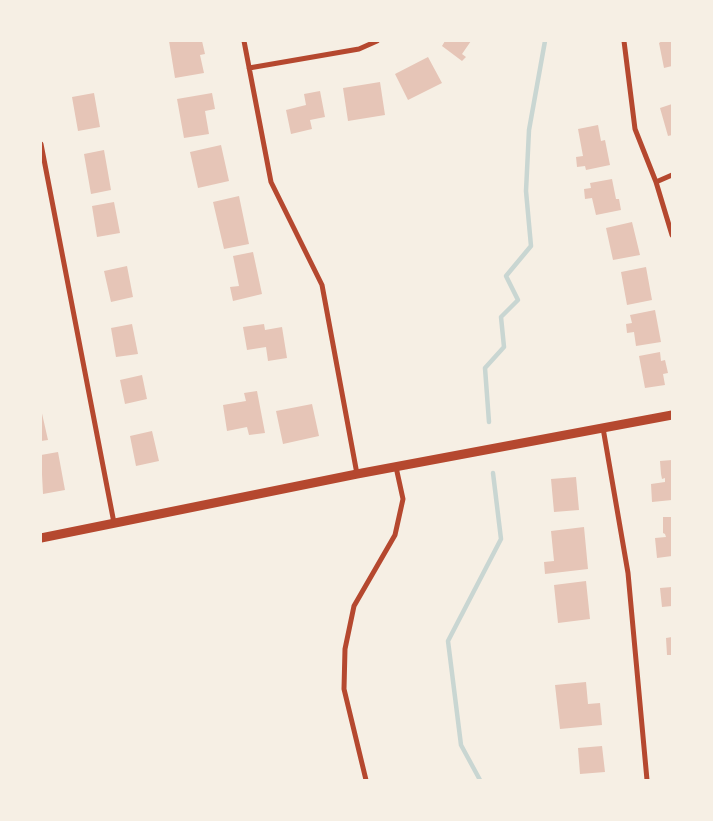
<!DOCTYPE html>
<style>
body{margin:0}
#map{position:relative;width:713px;height:821px;overflow:hidden;background:#f6efe4;font-family:"Crimson Pro",serif}
canvas{display:block}
.frame{position:absolute;inset:0;border:42px solid #f6efe4;pointer-events:none}
</style>
<div id="map">
<canvas width="713" height="821"></canvas>
<div class="frame"></div>
</div>
<script>
const c = document.querySelector('canvas').getContext('2d');
c.lineJoin = 'round';
function strokePath(path, color, width, dash) { c.strokeStyle = color; c.lineWidth = width; c.lineCap = dash ? 'butt' : 'round'; c.setLineDash(dash || []); c.stroke(path); }
function fillPath(path, color) { c.fillStyle = color; c.fill(path, 'evenodd'); }
strokePath(new Path2D(`
 M489,422L485,368L504,347L501,317L518,300L506,276L531,246L526,191L529,130L545,41
 M480,780L461,745L448,641L501,539L493,473`), '#c9d6d2', 4.5);
fillPath(new Path2D(`
 M169,41H202L205,54L200,55L204,73L175,78Z
 M445,41H471L462,54L466,57L462,61L442,46Z
 M662,41H672V66L664,68L659,43Z
 M428,57L442,83L408,100L395,74Z
 M380,82L385,115L348,121L343,88Z
 M320,91L325,117L310,120L312,129L291,134L286,110L306,105L304,94Z
 M94,93L100,127L78,131L72,97Z
 M212,93L215,109L205,111L209,134L184,138L177,99Z
 M672,104V135L668,136L660,108Z
 M598,125L601,141L605,140L610,165L586,170L585,166L577,167L576,157L583,156L578,129Z
 M221,145L229,181L198,188L190,152Z
 M104,150L111,190L91,194L84,154Z
 M612,179L616,199H619L621,210L596,215L592,198L585,199L584,189L591,188L590,183Z
 M239,196L249,244L224,249L213,202Z
 M114,202L120,233L97,237L92,206Z
 M632,222L640,255L613,260L606,228Z
 M253,252L262,294L233,301L230,287L239,286L233,256Z
 M127,266L133,297L111,302L104,271Z
 M646,267L652,300L627,305L621,272Z
 M655,310L661,342L636,346L634,332L627,333L626,324L632,323L630,315Z
 M132,324L138,354L116,357L111,328Z
 M264,324L265,330L282,327L287,358L268,361L266,347L247,350L243,327Z
 M660,352L661,361L665,360L668,373L663,374L665,385L645,388L639,356Z
 M142,375L147,399L125,404L120,380Z
 M257,391L265,433L249,435L247,427L227,431L223,405L246,401L244,393Z
 M312,404L319,436L283,444L276,411Z
 M41,409L48,440L41,441Z
 M152,431L159,461L136,466L130,436Z
 M58,452L65,490L43,494L41,455Z
 M672,460V500L652,502L651,484L665,482V478L662,479L661,474L660,461Z
 M576,477L579,510L554,512L551,479Z
 M663,517H672V556L657,558L655,538L666,537L665,534L663,533Z
 M584,527L588,569L545,574L544,562L554,561L551,531Z
 M586,581L590,619L558,623L554,585Z
 M672,587V606L662,607L660,588Z
 M672,637V655H667L666,638Z
 M586,682L588,704L600,703L602,725L560,729L555,685Z
 M602,746L605,772L580,774L578,748Z`), '#e6c5b7');
strokePath(new Path2D(`
 M244,41L271,182L322,285L357,474
 M624,41L635,129L656,182L672,235
 M249,68L359,49L377,41
 M41,144L114,523
 M656,182L672,175
 M603,428L628,573L647,780
 M366,780L344,689L345,649L354,606L395,535L403,499L396,467`), '#b5482f', 5);
strokePath(new Path2D(`
 M41,538L357,474L672,415`), '#b5482f', 9);
</script>
